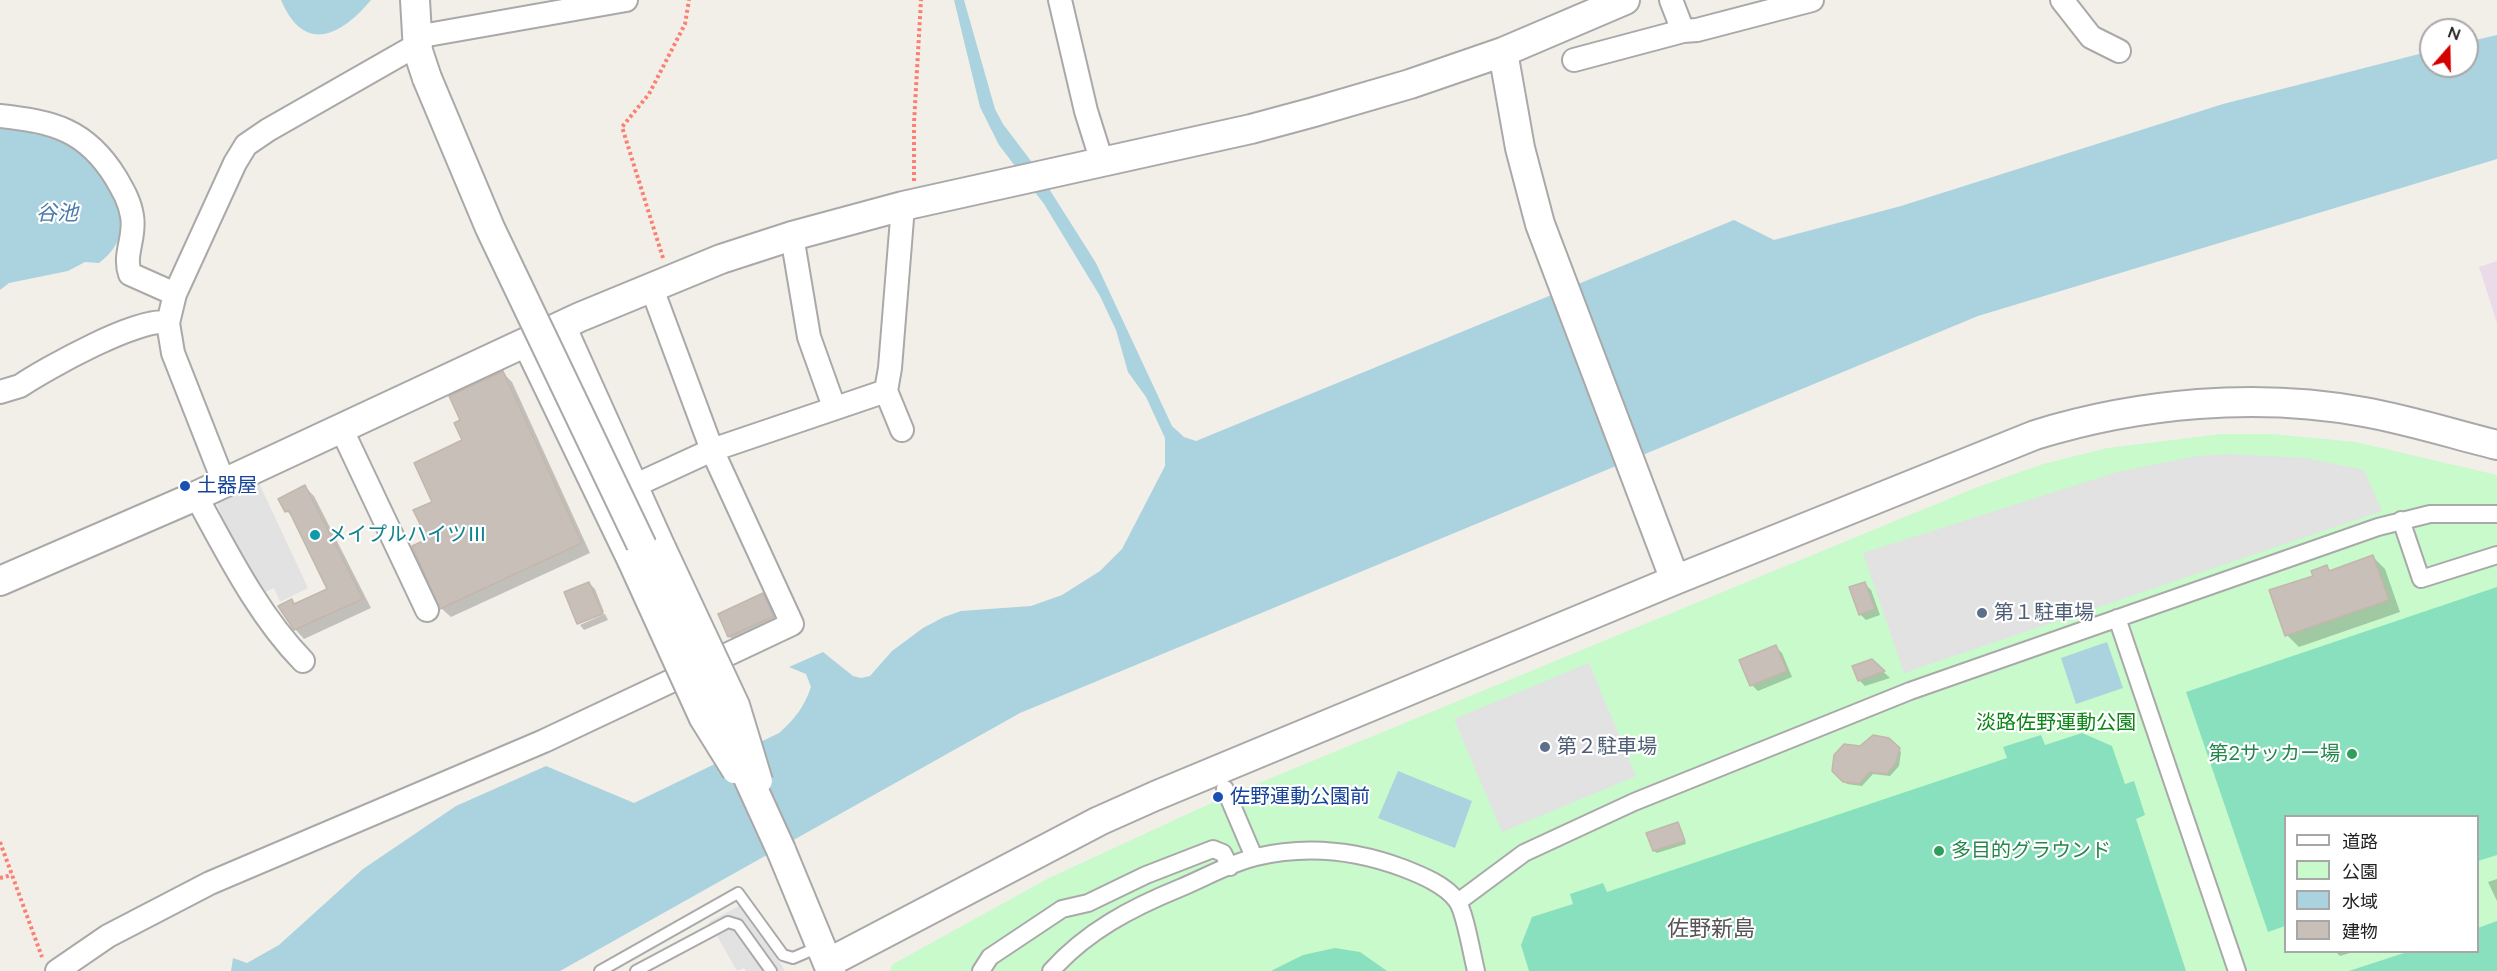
<!DOCTYPE html>
<meta charset="utf-8">
<style>
body{margin:0}
#map{position:relative;width:2497px;height:971px;overflow:hidden;background:#f2efe9;font-family:Lato,"Noto Sans JP",sans-serif}
canvas{display:block}
.legend{position:absolute;left:2284px;top:815px;width:195px;height:138px;box-sizing:border-box;background:#fff;border:2px solid #a7a7a7;margin:0;padding:8px 10px;list-style:none;font-size:18px;color:#222}
.legend li{display:flex;align-items:center;gap:12px;height:30px}
.legend b{width:30px;border:2px solid #a7a7a7}
.north{position:absolute;left:2419px;top:18px;width:60px;height:60px;box-sizing:border-box;background:#fff;border:2px solid #a7a7a7;border-radius:50%;rotate:20deg;font-size:16px;font-weight:700;line-height:24px;text-align:center;color:#222}
.north::after{content:'';display:block;margin:auto;width:21px;height:27px;background:#d40000;clip-path:polygon(50% 0,100% 100%,50% 72%,0 100%)}
</style>
<div id="map">
<canvas width="2497" height="971"></canvas>
<ul class="legend">
<li><b style="height:8px;background:#fff"></b>道路</li>
<li><b style="height:16px;background:#c8facc"></b>公園</li>
<li><b style="height:16px;background:#aad3df"></b>水域</li>
<li><b style="height:16px;background:#c7bfb8"></b>建物</li>
</ul>
<div class="north">N</div>
</div>
<script>
const c = document.querySelector('canvas').getContext('2d');
c.lineJoin = 'round';
function fillPath(path, color) { c.fillStyle = color; c.fill(path, 'evenodd'); }
function strokePath(path, color, width, dash) { c.strokeStyle = color; c.lineWidth = width; c.lineCap = dash ? 'butt' : 'round'; c.setLineDash(dash || []); c.stroke(path); }
function drawText(font, color, halo, rows, align = 'center') {
  c.font = font + ' Lato,"Noto Sans JP",sans-serif'; c.lineWidth = 4.5; c.setLineDash([]); c.textBaseline = 'middle'; c.strokeStyle = halo; c.fillStyle = color; for (const [text, x, y, turn = 0] of rows) {
    c.save(); c.translate(x, y); c.rotate((+turn || 0) * Math.PI / 180); c.textAlign = isNaN(turn) ? turn : align; if (halo) c.strokeText(text, 0, 0); c.fillText(text, 0, 0); c.restore();
  }
}
fillPath(new Path2D(`
 M2497,261V323L2479,267Z`), '#ebdbe8');
fillPath(new Path2D(`
 M2221,434H2272L2356,442L2497,475V971H889L893,964L1049,878L1220,799L1975,488L2043,464L2107,448ZM2286,816H2478V952H2286Z`), '#c8facc');
fillPath(new Path2D(`
 M2497,587V855L2478,861V816H2286L2285,926L2268,932L2186,692Z
 M2082,733L2112,746L2125,784L2134,781L2145,815L2136,819L2186,971H1529L1521,945L1532,917L1573,904L1570,894L1603,883L1607,892L2007,758L2003,747L2041,735L2045,745Z
 M2497,921V971H2349L2407,952H2478V928Z
 M1335,948L1360,952L1387,971H1271L1303,955Z`), '#88e0be');
fillPath(new Path2D(`
 M2230,454L2306,458L2364,470L2382,511L1904,673L1863,553L2117,472L2197,456Z
 M258,481L308,588L280,602L274,588L263,593L226,531L216,499Z
 M1589,663L1636,776L1502,832L1454,719Z
 M739,906L782,966L785,971H746L744,968L737,971L709,922Z`), '#e2e2e2');
fillPath(new Path2D(`
 M281,0H371C340,37 304,54 281,0Z
 M954,0H964L995,109L1003,124L1034,165L1096,263L1172,426L1184,437L1196,441L1734,220L1774,240L1901,206L2223,104L2431,51V66H2467V42L2497,35V159L1978,316L1020,713L560,971H231L233,958L247,963L279,945L363,869L456,806L546,766L634,803L779,733C795,719 804,707 811,687L806,674L789,667L823,652L853,676L861,678L870,676L892,651L923,628L944,617L961,611L1031,606L1062,595L1100,571L1122,549L1165,466V438L1146,397L1128,372L1116,330L1100,296L1044,204L999,145L980,107Z
 M0,126L30,130L33,134C43,136 55,137 64,142C88,154 127,201 122,229C119,243 110,255 99,263L85,262L68,271L9,283L0,290Z
 M2107,642L2123,688L2076,704L2061,658Z
 M1398,771L1472,801L1455,848L1378,818Z`), '#aad3df');
fillPath(new Path2D(`
 M503,373L512,382L590,553L451,617L441,608L423,526L464,441L462,421Z
 M305,487L314,496L371,608L304,639L295,629L291,601L295,605L329,589L295,520L287,511Z
 M2373,557L2385,569L2400,612L2299,647L2287,635L2315,577L2327,567L2331,571Z
 M589,583L595,589L604,612L579,624L566,593Z
 M1865,584L1871,590L1880,615L1866,620L1860,614Z
 M763,595L769,601L778,622L735,642L729,636Z
 M605,614L608,620L584,630L580,625Z
 M1776,647L1782,653L1792,677L1758,691L1752,685Z
 M1872,661L1890,678L1865,686L1859,680Z
 M1889,739L1901,752L1899,766L1890,776L1873,774L1862,786L1847,784L1834,771L1861,748Z
 M1678,824L1686,844L1657,853L1654,851Z
 M2497,879V901L2488,882Z
 M2336,952H2353L2340,956Z`), '#0003');
const building = new Path2D(`
 M503,371L582,543L440,609L412,546L423,541L417,527L421,526L413,510L432,502L414,463L462,440L454,423L460,420L449,396Z
 M305,485L363,599L294,630L278,606L292,599L294,604L327,589L289,511L285,512L278,499Z
 M2373,555L2389,600L2285,636L2269,590L2313,576L2311,571L2327,565L2329,571Z
 M589,582L603,614L577,624L564,592Z
 M1865,582L1875,609L1859,615L1849,587Z
 M763,593L774,616L728,637L718,614Z
 M1776,645L1787,671L1750,686L1739,660Z
 M1872,659L1885,671L1858,681L1852,666Z
 M1873,735L1889,738L1900,748L1896,763L1887,774L1870,772L1859,784L1843,782L1832,771L1834,755L1844,744L1860,746Z
 M1678,822L1685,841L1653,851L1646,833Z`);
fillPath(building, '#c7bfb8');
strokePath(building, '#c4b6ab', 1.5);
const service = new Path2D(`
 M600,971L738,893L783,955L793,958L821,946
 M636,971L728,922L738,925L771,971`);
const pedestrian = new Path2D(`
 M2401,520L2421,579L2497,555
 M2117,618L2237,971
 M1225,789L1254,857
 M1458,902L1524,853L1634,802L1910,691L2378,527L2430,514H2497
 M981,971L990,957L1062,909L1088,903L1146,875L1213,849L1223,853L1230,867
 M1051,971C1087,931 1131,908 1180,888C1204,878 1230,863 1256,857C1306,845 1355,850 1403,868C1421,875 1446,885 1457,901C1465,912 1472,955 1476,971`);
const minor = new Path2D(`
 M1060,0L1086,111L1102,162
 M1671,0L1683,31L1697,30L1812,0
 M2062,0L2091,37L2119,51
 M416,37L626,0
 M1574,60L1683,31
 M0,116C53,122 86,129 116,178C123,190 130,202 132,216C136,237 123,254 130,274L175,294
 M792,236L809,337L834,407
 M564,325L664,547
 M524,343L629,561
 M886,391L890,368L903,206
 M0,392L20,386C45,369 142,315 168,323
 M341,428L427,610
 M224,483L173,353L168,323L175,294L235,163L246,145L268,130L417,45
 M636,485L712,450L886,391L902,430
 M196,496C227,552 258,615 303,661
 M57,971L108,936L210,883L544,741L792,624L712,450L651,286`);
const tertiary = new Path2D(`
 M415,0L418,51L427,78
 M1503,52L1520,148L1540,224L1675,580
 M0,581L196,496L580,317L721,259L792,236L903,206L1251,129L1314,112L1410,84L1503,52L1625,0
 M781,850L831,971
 M828,963L1099,821L1155,796L1675,580L2035,435C2138,403 2257,392 2364,412C2409,420 2453,434 2497,445`);
strokePath(service, '#a9a9a9', 14);
strokePath(pedestrian, '#a9a9a9', 20);
strokePath(minor, '#a9a9a9', 26);
strokePath(tertiary, '#a9a9a9', 32);
strokePath(new Path2D(`
 M914,181V123L921,0
 M663,258L622,127L649,94L685,24L689,0
 M0,842L42,957
 M0,878L12,875`), '#fa8072', 4, [3, 3]);
strokePath(service, '#fff', 10);
strokePath(pedestrian, '#fff', 16);
strokePath(minor, '#fff', 22);
strokePath(tertiary, '#fff', 28);
const minorBridge = new Path2D(`
 M664,547L738,705L761,781
 M629,561L701,719L734,772`);
const tertiaryBridge = new Path2D(`
 M427,78L490,228L653,569L781,850`);
strokePath(minorBridge, '#a9a9a9', 26, []);
strokePath(tertiaryBridge, '#a9a9a9', 32, []);
strokePath(minorBridge, '#fff', 22);
strokePath(tertiaryBridge, '#fff', 28);
for (const [x, y, r, color] of [
 [185,486,6,"#1a4fb4"],
 [315,535,6,"#0f9aa8"],
 [1982,613,6,"#5c6f8a"],
 [1545,747,6,"#5c6f8a"],
 [2352,754,6,"#2e9e5b"],
 [1218,797,6,"#1a4fb4"],
 [1939,851,6,"#2e9e5b"]
]) { const dot = new Path2D(); dot.arc(x, y, r, 0, 2 * Math.PI); c.fillStyle = color; c.fill(dot); strokePath(dot, '#fff', 2); }
drawText('20px', '#164399', '#fff', [
 ["土器屋",197,486],
 ["佐野運動公園前",1230,797]
], 'left');
drawText('20px', '#0d838f', '#fff', [
 ["メイプルハイツⅢ",327,535]
], 'left');
drawText('20px', '#4e5e75', '#fff', [
 ["第１駐車場",1994,613],
 ["第２駐車場",1557,747]
], 'left');
drawText('20px', '#0c8416', '#fff', [
 ["淡路佐野運動公園",2056,723]
]);
drawText('20px', '#27864d', '#fff', [
 ["第2サッカー場",2340,754],
 ["多目的グラウンド",1951,851,"left"]
], 'right');
drawText('italic 21px', '#4a7aab', '#fff', [
 ["谷池",57,213]
]);
drawText('22px', '#555', '#fff', [
 ["佐野新島",1711,929]
]);
</script>
